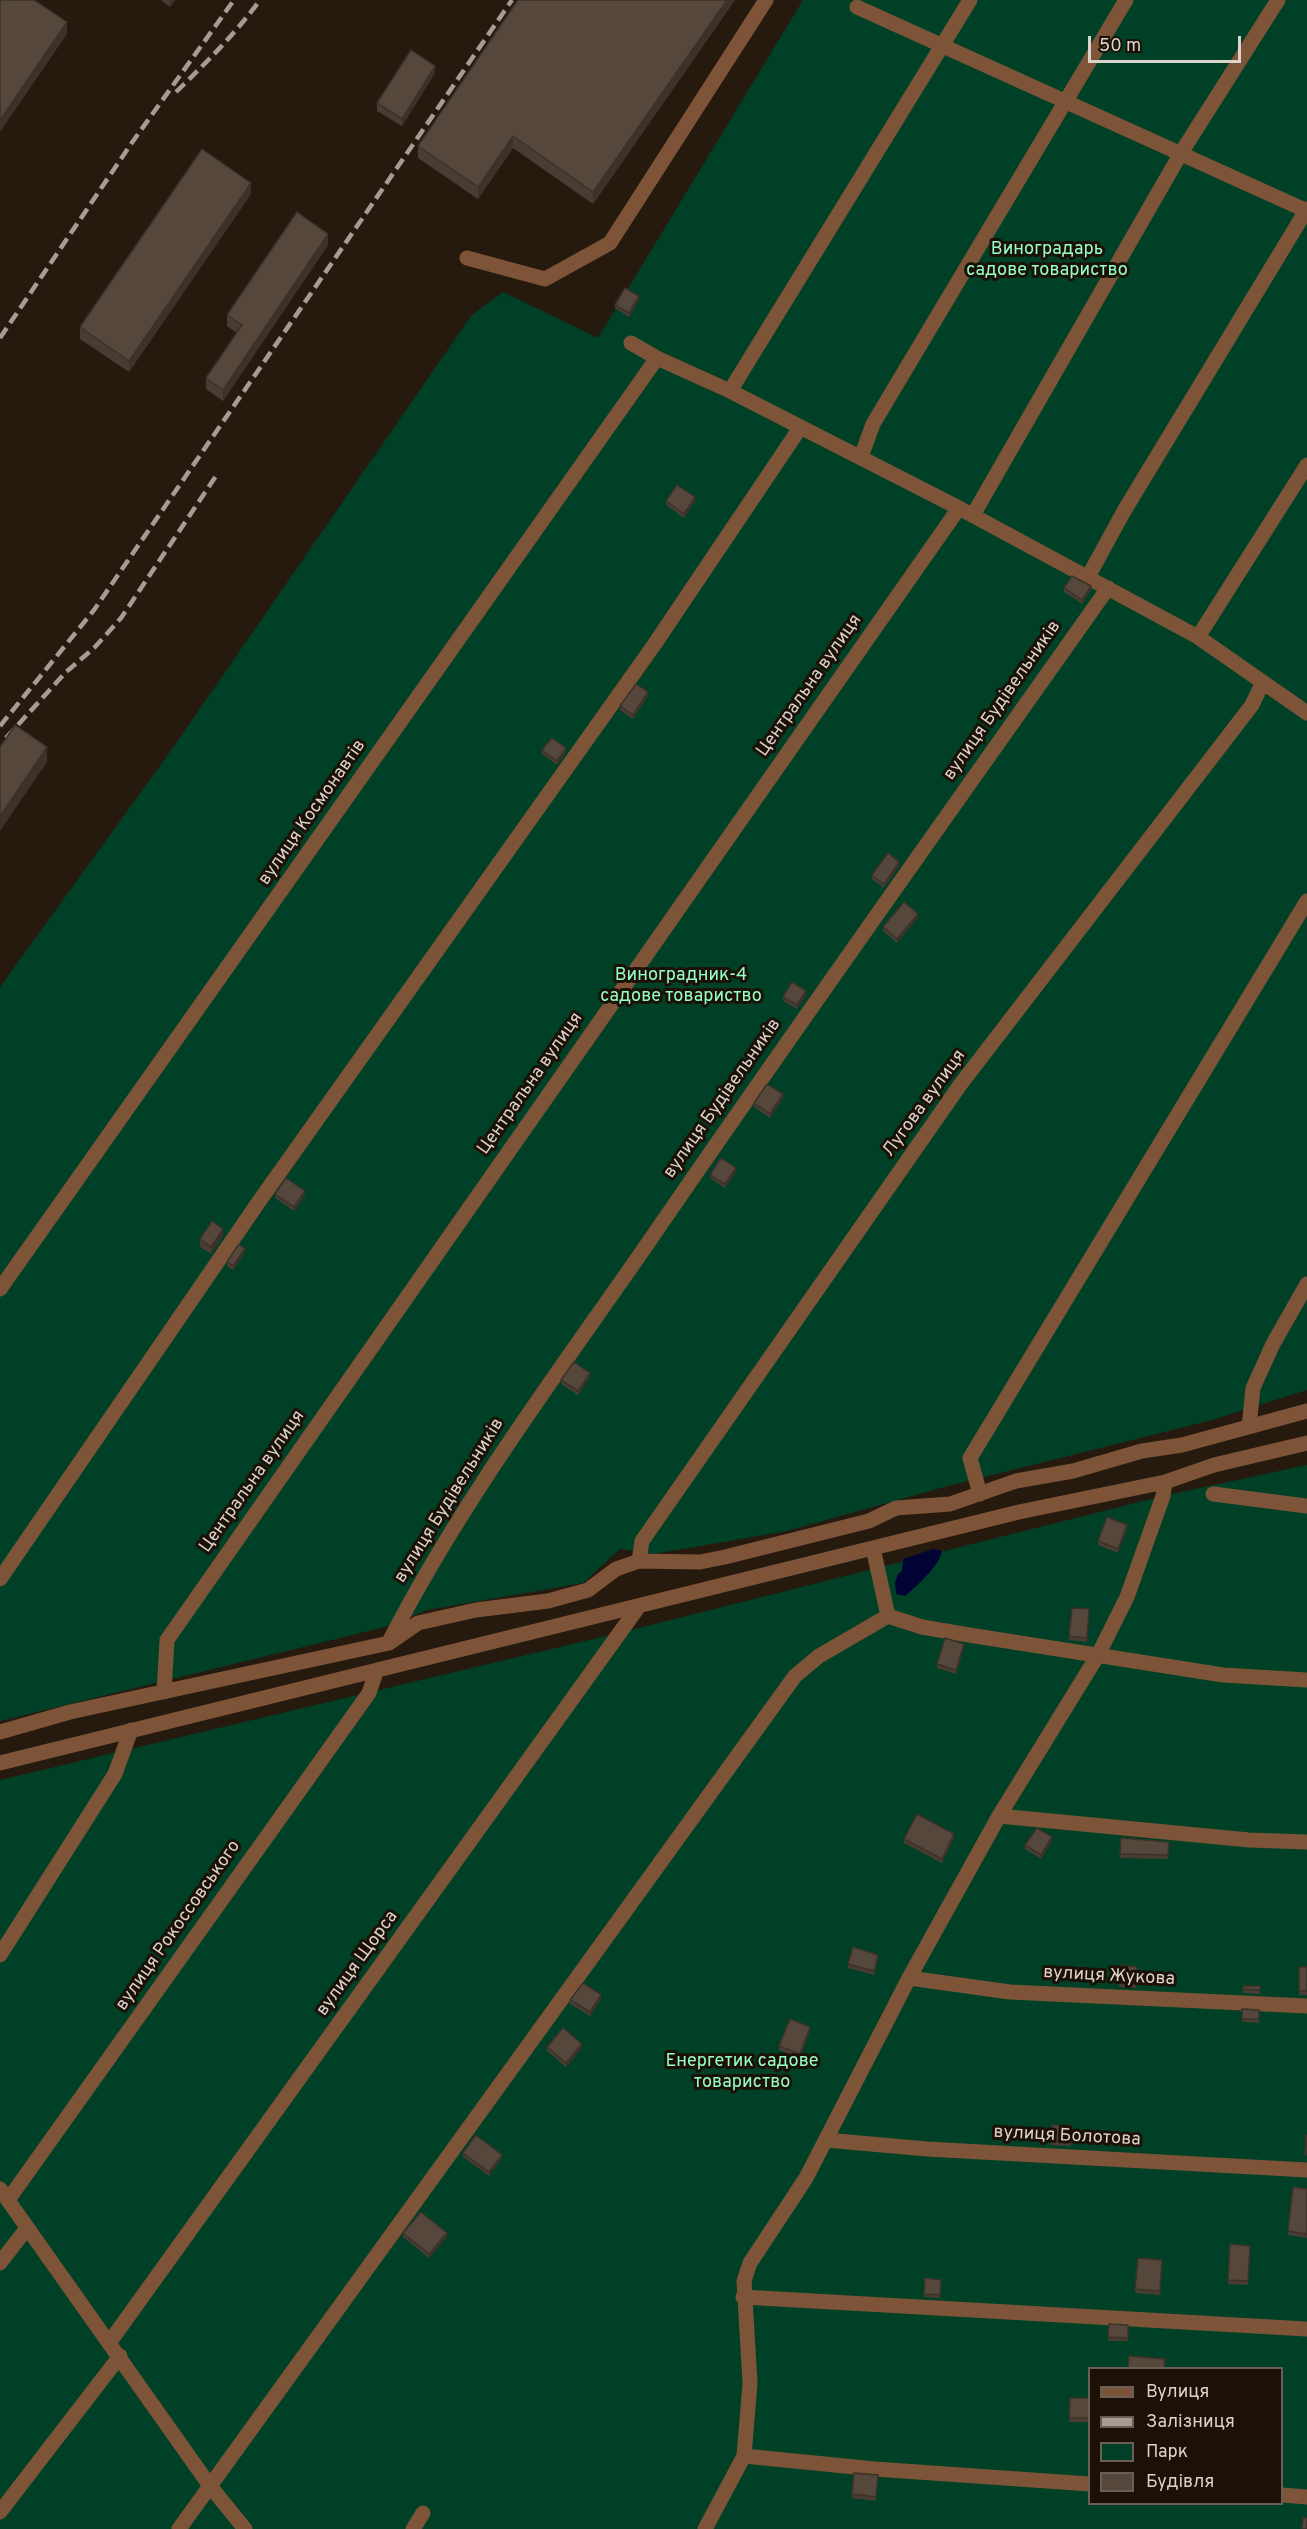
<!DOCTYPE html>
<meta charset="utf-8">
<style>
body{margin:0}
#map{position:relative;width:1307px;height:2529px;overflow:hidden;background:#261a0f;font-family:Overpass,sans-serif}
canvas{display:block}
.legend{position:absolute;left:1088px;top:2367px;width:195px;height:138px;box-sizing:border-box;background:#1c1106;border:2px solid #695f55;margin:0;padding:8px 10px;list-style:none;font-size:18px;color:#dcd3cc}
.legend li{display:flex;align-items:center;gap:12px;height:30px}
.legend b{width:30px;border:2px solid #695f55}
.scale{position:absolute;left:1088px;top:36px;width:153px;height:27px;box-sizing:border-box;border:3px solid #dcd3cc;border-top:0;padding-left:8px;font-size:18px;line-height:21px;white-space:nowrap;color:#dcd3cc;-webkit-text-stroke:4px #1c1106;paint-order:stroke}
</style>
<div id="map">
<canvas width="1307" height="2529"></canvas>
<ul class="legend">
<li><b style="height:8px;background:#7d5437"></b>Вулиця</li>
<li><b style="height:8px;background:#a69c94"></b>Залізниця</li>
<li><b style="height:16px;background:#004027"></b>Парк</li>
<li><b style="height:16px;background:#55473b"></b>Будівля</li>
</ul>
<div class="scale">50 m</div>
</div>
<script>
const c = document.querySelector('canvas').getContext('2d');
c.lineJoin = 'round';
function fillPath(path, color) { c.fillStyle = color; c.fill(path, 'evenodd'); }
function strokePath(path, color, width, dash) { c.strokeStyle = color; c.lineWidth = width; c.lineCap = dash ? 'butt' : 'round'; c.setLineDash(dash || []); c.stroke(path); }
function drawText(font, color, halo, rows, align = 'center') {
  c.font = font + ' Overpass,sans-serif'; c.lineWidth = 6; c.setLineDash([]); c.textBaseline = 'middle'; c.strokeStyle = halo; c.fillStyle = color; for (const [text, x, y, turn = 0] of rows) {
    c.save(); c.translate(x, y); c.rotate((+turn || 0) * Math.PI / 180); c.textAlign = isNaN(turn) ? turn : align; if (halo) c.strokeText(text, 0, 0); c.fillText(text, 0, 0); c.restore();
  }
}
fillPath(new Path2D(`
 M803,0H1307V1390L1212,1420L944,1487L787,1531L654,1554L620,1549L583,1583L427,1610L385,1627L0,1721V987L170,752L471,316L503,292L598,338Z
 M1307,1465V2529H0V1780L619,1633L1163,1496ZM1090,2368H1282V2504H1090Z`), '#004027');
fillPath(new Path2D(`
 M933,1549L942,1551C940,1565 917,1586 905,1596L896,1594L895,1583L898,1574L902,1571L903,1559Z`), '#000333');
strokePath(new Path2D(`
 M857,7L1307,211
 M467,258L545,279L610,243L766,0
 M631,343L657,358L730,391L959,508L1198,637L1307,713
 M730,391L970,0
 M861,457L873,424L1126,0
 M973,515L1181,153L1278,0
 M1088,577L1124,511L1307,209
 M1198,637L1307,465
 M0,1289L657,358
 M1249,1427L1253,1388L1273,1344L1307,1284
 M980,1494L970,1458L1307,901
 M1213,1494L1307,1506
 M639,1561L642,1541L960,1085L1252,705L1263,682
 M0,1579L260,1200L654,645L800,428
 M888,1616L922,1627L969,1635L1223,1675L1307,1680
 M390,1640C462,1500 558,1373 648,1243C799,1023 954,806 1108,588
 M164,1692L167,1640L959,508
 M0,1732L70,1712L389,1643L418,1623L476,1610L548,1601L588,1590L616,1569L639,1561L700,1562L725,1557L869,1521L896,1508L950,1504L1016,1481L1073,1471L1142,1451L1182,1445L1307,1411
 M0,1763L1019,1512L1165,1482L1214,1465L1307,1443
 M999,1816L1249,1840L1307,1842
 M0,1955L115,1774L131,1730
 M909,1978L1010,1992L1307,2006
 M826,2140L927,2149L1307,2170
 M0,2189L210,2486L245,2529
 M8,2200L369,1693L376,1672
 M0,2263L27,2228
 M743,2297L1307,2329
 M109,2343L639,1606
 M744,2456L875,2469L1090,2484
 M1282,2495L1307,2497
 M0,2512L120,2356
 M179,2529L795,1676L819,1656L888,1616L873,1548
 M413,2529L423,2513
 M705,2529L744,2456L750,2383L744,2281L750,2263L806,2178L909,1978L999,1816L1098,1655L1127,1597L1163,1496L1165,1482`), '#7d5437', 15);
strokePath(new Path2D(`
 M176,92C206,63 235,34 260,0
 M0,338L131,144L234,0
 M0,726L94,610L512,0
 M6,738L66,672L94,648L121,618L218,473`), '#a69c94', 4.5, [12, 6]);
fillPath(new Path2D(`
 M161,0H175L170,7Z
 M518,0H735L593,204L513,148L478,199L418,158V146Z
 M435,73L402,126L377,111V103Z
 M251,194L129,372L80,339V327Z
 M328,245L223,401L206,389V378L237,333L227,326V315Z
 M639,300L629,317L615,308V305Z
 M666,501H695L684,518L666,505Z
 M1064,588L1091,590L1082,604L1064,592Z
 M648,696L633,719L620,710V706Z
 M542,750L566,752L557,765L542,754Z
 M899,866L884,888L872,879V875Z
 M918,918L897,943L883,931V927Z
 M806,995L797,1009L783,1001V997Z
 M783,1098L770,1118L754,1107V1103Z
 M736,1172L725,1188L710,1178V1175Z
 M275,1194L305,1195L294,1211L275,1198Z
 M223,1236L211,1254L200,1247V1239Z
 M245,1252L233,1270L227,1266V1262Z
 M590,1377L578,1395L561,1384V1380Z
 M1127,1529L1118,1553L1098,1545V1541Z
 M1089,1609L1087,1642L1069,1640V1636Z
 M964,1647L956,1674L937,1668V1664Z
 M954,1838L942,1863L904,1843V1839Z
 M1121,1838L1169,1842L1168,1859L1120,1858Z
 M1052,1841L1041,1859L1025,1849V1845Z
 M878,1959L874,1975L848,1968V1964Z
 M1120,1965L1137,1970L1136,1988L1119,1987Z
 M1299,1967H1307V1995H1299Z
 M1243,1986H1260V1994L1243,1993Z
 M601,1999L590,2016L570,2004V2000Z
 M1242,2009L1259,2010V2023L1242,2022Z
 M810,2031L800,2058L779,2050V2046Z
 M547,2047L582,2048L566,2067L547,2051Z
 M1052,2125L1072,2126L1071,2146L1051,2145Z
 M463,2153L502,2158L489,2176L463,2157Z
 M1307,2189V2238L1288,2235V2231Z
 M403,2233L447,2237L429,2258L403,2237Z
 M1230,2244L1250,2246L1248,2285L1228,2284Z
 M1162,2260L1160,2295L1135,2293V2289Z
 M941,2280L940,2298L924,2297V2294Z
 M1109,2324L1128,2325V2341H1108Z
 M1070,2398H1089V2422H1069Z
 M878,2475L876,2501L852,2498V2494Z`), '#493d33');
fillPath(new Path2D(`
 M170,0H175L170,7Z
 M727,0H735L593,204V192Z
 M67,22V34L0,132V120Z
 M435,66V73L402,126V119Z
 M513,136V148L478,199V187Z
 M251,183V194L129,372V361Z
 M328,234V245L223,401V390Z
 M639,296V300L629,317V313Z
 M695,497V501L684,518V514Z
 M1091,586V590L1082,604V600Z
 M648,692V696L633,719V715Z
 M47,747V762L0,831V816Z
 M566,748V752L557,765V761Z
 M899,862V866L884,888V884Z
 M918,914V918L897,943V939Z
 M806,991V995L797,1009V1005Z
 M783,1094V1098L770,1118V1114Z
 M736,1168V1172L725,1188V1184Z
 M305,1191V1195L294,1211V1207Z
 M223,1229V1236L211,1254V1247Z
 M245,1249V1252L233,1270V1266Z
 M590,1373V1377L578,1395V1391Z
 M1127,1525V1529L1118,1553V1549Z
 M964,1644V1647L956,1674V1670Z
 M954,1834V1838L942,1863V1859Z
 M1052,1837V1841L1041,1859V1855Z
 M601,1995V1999L590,2016V2012Z
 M810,2027V2031L800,2058V2054Z
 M582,2044V2048L566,2067V2063Z
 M502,2155V2158L489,2176V2172Z
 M447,2233V2237L429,2258V2254Z`), '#3c3229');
const building = new Path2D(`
 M0,0H34L67,22L0,120Z
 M518,0H727L593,192L513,136L478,187L418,146Z
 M411,50L435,66L402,119L377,103Z
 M202,149L251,183L129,361L80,327Z
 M297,212L328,234L223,390L206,378L242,325L227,315Z
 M625,288L639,296L629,313L615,305Z
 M677,485L695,497L684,514L666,501Z
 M1072,576L1091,586L1082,600L1064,588Z
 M636,684L648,692L633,715L620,706Z
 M15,725L47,747L0,816V747Z
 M552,738L566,748L557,761L542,750Z
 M888,853L899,862L884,884L872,875Z
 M904,902L918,914L897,939L883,927Z
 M792,982L806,991L797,1005L783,997Z
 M767,1084L783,1094L770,1114L754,1103Z
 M721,1158L736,1168L725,1184L710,1175Z
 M286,1178L305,1191L294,1207L275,1194Z
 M212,1221L223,1229L211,1247L200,1239Z
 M239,1244L245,1249L233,1266L227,1262Z
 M574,1362L590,1373L578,1391L561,1380Z
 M1107,1517L1127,1525L1118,1549L1098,1541Z
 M1072,1608L1089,1609L1087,1638L1069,1636Z
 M945,1638L964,1644L956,1670L937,1664Z
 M917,1814L954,1834L942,1859L904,1839Z
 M1037,1828L1052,1837L1041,1855L1025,1845Z
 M1121,1838L1169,1842L1168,1855L1120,1854Z
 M853,1947L878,1955L874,1971L848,1964Z
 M1120,1965L1137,1967L1136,1984L1119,1983Z
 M1299,1967H1307V1991H1299Z
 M583,1983L601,1995L590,2012L570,2000Z
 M1243,1986H1260V1990L1243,1989Z
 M1242,2009L1259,2010V2019H1242Z
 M790,2019L810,2027L800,2054L779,2046Z
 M563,2028L582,2044L566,2063L547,2047Z
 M1052,2125L1072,2126L1071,2142L1051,2141Z
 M476,2135L502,2155L489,2172L463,2153Z
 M1306,2135H1307V2155H1305Z
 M1293,2187L1307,2189V2234L1288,2231Z
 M421,2212L447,2233L429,2254L403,2233Z
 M1230,2244L1250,2246L1248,2281L1228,2280Z
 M1138,2258L1162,2260L1160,2291L1135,2289Z
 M925,2278L941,2280L940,2295L924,2294Z
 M1109,2324L1128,2325V2338L1108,2337Z
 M1129,2356L1165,2359L1164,2368H1128Z
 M1070,2398H1089V2418H1069Z
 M854,2473L878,2475L876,2497L852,2494Z
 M1303,2518H1307V2529H1302Z`);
fillPath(building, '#55473b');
strokePath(building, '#3c3229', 1.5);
drawText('18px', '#94fec8', '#1c1106', [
 ["Виноградарь",1047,250],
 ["садове товариство",1047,271],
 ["Виноградник-4",681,976],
 ["садове товариство",681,997],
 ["Енергетик садове",742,2062],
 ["товариство",742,2083]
]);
drawText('18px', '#dcd3cc', '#1c1106', [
 ["Центральна вулиця",810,686,-55],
 ["вулиця Будівельників",1003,701,-55],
 ["вулиця Космонавтів",313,813,-55],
 ["Центральна вулиця",531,1084,-55],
 ["вулиця Будівельників",723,1099,-55],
 ["Лугова вулиця",925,1104,-54],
 ["Центральна вулиця",253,1482,-55],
 ["вулиця Будівельників",450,1501,-58],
 ["вулиця Рокоссовського",179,1926,-55],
 ["вулиця Щорса",358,1964,-54],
 ["вулиця Жукова",1109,1977,3],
 ["вулиця Болотова",1067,2137,3]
]);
</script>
